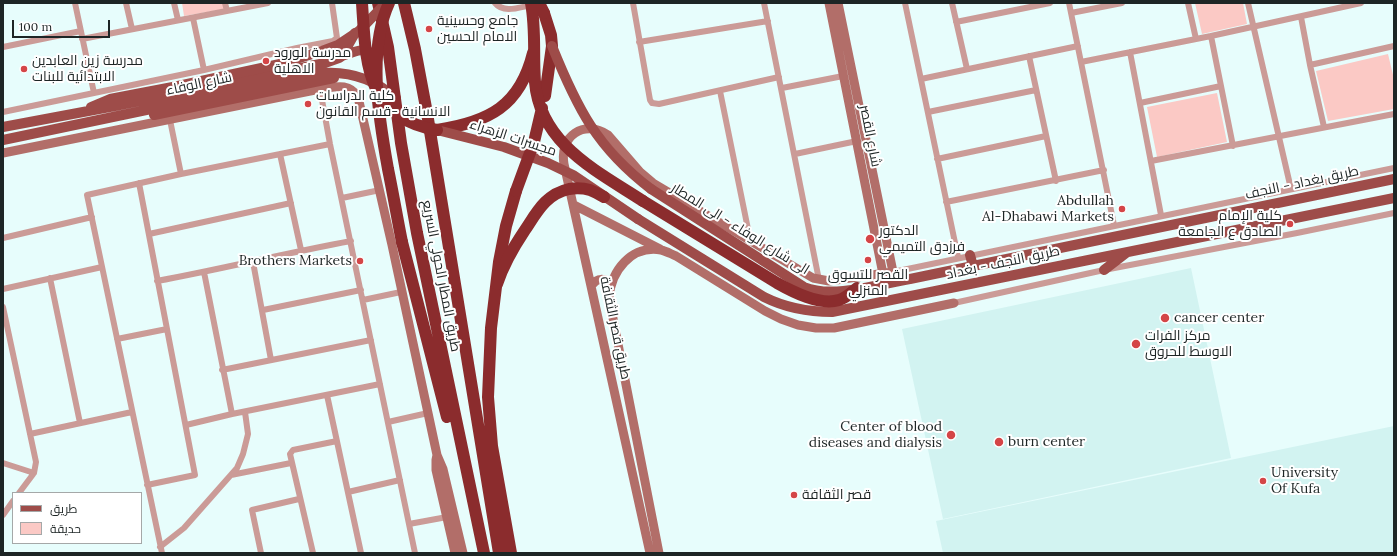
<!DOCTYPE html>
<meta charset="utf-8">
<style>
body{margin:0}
#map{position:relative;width:1397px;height:556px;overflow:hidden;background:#e7fdfc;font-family:Lora,Cairo,serif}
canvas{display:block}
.frame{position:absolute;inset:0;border:4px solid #1d2525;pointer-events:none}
.legend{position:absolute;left:12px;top:492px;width:130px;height:52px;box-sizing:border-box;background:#fff;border:1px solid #a5a8a8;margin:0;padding:5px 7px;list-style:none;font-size:12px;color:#1d2525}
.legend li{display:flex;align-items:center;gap:8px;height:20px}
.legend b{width:20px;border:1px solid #a5a8a8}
.scale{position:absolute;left:12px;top:20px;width:98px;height:18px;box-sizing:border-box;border:2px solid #1d2525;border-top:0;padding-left:5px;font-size:12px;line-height:14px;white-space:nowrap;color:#1d2525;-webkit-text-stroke:3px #fff;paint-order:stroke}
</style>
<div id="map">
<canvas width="1397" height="556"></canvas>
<div class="frame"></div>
<ul class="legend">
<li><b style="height:5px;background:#9e4c49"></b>طريق</li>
<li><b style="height:11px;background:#fbc9c5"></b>حديقة</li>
</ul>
<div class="scale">100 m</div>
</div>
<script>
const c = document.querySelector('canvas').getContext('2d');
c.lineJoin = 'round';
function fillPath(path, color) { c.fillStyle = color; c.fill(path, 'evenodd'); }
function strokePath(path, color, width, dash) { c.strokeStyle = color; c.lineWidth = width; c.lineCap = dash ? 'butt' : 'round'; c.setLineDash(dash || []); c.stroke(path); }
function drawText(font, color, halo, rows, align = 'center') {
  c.font = font + ' Lora,Cairo,serif'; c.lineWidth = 4; c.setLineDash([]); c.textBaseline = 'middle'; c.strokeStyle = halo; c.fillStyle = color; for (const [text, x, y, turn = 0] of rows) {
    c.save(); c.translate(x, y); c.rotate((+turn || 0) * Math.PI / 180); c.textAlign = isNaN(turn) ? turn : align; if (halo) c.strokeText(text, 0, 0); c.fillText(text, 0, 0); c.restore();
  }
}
fillPath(new Path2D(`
 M1191,268L1231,458L943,519L902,329Z
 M1394,426V553H943L936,521Z`), '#d2f3f1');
fillPath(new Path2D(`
 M182,3H223L225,9L184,16Z
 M1195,3H1243L1247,24L1202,34Z
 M1388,54L1394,79V109L1328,121L1316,71Z
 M1217,93L1227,142L1157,157L1147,107Z`), '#fbc9c5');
strokePath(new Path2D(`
 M75,3L94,93
 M126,3L132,29
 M174,3L178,20
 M225,3L227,11
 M495,3C504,14 520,7 532,5
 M633,3L650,100L652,103L659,104L779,77
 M764,3L819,280
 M905,3L958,257
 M952,3L967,69
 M1069,3L1114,225
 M1188,3L1196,39L1211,36L1233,146
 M1248,3L1291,189
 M1071,13L1122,3
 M1301,17L1310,65L1324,127
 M193,18L204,70
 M956,22L1050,3
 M1211,36L1361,3
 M82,39L268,3
 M639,42L768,21
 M3,47L81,31
 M1130,52L1161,215
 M1029,56L1056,181
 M1081,62L1196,39
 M1310,65L1394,46
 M921,79L1078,46
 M782,88L843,76
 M320,89L330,144L415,553
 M720,91L750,239
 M1140,103L1221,86
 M3,112L204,70L297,48L333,41L337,38L332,3
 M928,112L1036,90
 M170,120L181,174
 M280,154L301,250
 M795,154L857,141
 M937,159L1046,136
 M1151,161L1394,114
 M139,183L195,475L147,485
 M342,198L380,190
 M946,202L1104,170
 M149,234L291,203
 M3,238L92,217
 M253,262L271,360
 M204,272L232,414
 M893,272L1394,168
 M50,278L80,423
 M157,281C222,269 286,253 351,241
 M3,289L102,267
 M363,300L401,292
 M954,303L1104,270L1297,233L1394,213
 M3,307L36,462L34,473L19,493
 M263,310L361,290
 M117,339L167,329
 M222,370L371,340
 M327,395L361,553
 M388,422L428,413
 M186,425L232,414L380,384
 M30,434L132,412
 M3,463L34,473
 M231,475L291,463
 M348,492L400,480
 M3,515L13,501
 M409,524L447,517
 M160,547L184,528L237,468L243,454L248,434L245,412
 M162,553L87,195L181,174L330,144
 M261,553L252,510L299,499
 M313,553L290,454L293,450L337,441`), '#cb9b97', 6);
strokePath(new Path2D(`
 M829,3L883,274
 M3,153L320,89C335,87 349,82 358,97L392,245L437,455L443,469L463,553
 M574,205L660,249
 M592,285C597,278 605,277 611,285
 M437,455L436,460V470L455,553
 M650,553L564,164C559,136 584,119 608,135L640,172L653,183L813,278L829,281L893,272L838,3
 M659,553L609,298C611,271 631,245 661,250C666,251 671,254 676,256L765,311L781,319L798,325L816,328H834L954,303`), '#b26e69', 9);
strokePath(new Path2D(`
 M342,56C352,53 363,46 372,54
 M91,107L110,99L178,86
 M154,115L334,78
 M3,127L115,106L325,63L339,58L342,56L355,33
 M3,140L323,73C351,71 374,79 396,98
 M651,189L804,287C833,299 879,284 910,279L1394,179
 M638,219L764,297C786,308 807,312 832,312L1394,198
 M970,255L973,266
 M1104,270L1126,253`), '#9e4c49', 10);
strokePath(new Path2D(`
 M378,3L388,47L401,143L417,233L484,553
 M404,3L415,49L427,113L499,553
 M544,13L551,35L552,46L545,96
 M437,130C489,122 520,106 533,53
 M643,201L777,283C793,292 820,306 839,300C846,298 851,293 857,288
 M402,242L447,417
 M511,553L492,446L488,397L491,328L499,262L506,226L516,191`), '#8b2c2d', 12);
strokePath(new Path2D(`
 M552,46C577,108 597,148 651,189
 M178,86L280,64L322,51L338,45L359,31L386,3
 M437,130L504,147L548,163L573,175L638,219`), '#9e4c49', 10);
strokePath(new Path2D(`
 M362,3C366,62 365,118 437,130
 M389,3C367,51 379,119 388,169C393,193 397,217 402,242
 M531,3C536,29 533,56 535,82C540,144 597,171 643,201
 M539,3L544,13
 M516,191L534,142L542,108
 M497,284C504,263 513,248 525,230C537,212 546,194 569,189C575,188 583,188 590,190C595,192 599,194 604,197`), '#8b2c2d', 12);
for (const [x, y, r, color] of [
 [429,29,4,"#d44547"],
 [266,61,4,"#d44547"],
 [24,69,4,"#d44547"],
 [308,104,4,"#d44547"],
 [1122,209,4,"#d44547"],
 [1290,224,4,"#d44547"],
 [870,239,5,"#d44547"],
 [868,260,4,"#d44547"],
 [360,261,4,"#d44547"],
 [1165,318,5,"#d44547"],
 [1136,344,5,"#d44547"],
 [951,435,5,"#d44547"],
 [999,442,5,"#d44547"],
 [1263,481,4,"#d44547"],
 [794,495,4,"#d44547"]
]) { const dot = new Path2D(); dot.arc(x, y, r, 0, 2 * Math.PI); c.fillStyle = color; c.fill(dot); strokePath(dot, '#fff', 1.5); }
drawText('14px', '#1d2525', '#fff', [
 ["جامع وحسينية",437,21],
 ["الامام الحسين",437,37],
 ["مدرسة الورود",274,53],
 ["الاهلية",274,69],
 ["مدرسة زين العابدين",32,61],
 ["الابتدائية للبنات",32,77],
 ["كلية الدراسات",316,96],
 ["الانسانية -قسم القانون",316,112],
 ["Abdullah",1114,201,"right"],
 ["Al-Dhabawi Markets",1114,217,"right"],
 ["كلية الإمام",1282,216,"right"],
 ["الصادق ع الجامعة",1282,232,"right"],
 ["الدكتور",879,231],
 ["فرزدق التميمي",879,247],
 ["Brothers Markets",352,261,"right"],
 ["القصر للتسوق",868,275,"center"],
 ["المنزلي",868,291,"center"],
 ["cancer center",1174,318],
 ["مركز الفرات",1145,336],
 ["الاوسط للحروق",1145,352],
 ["Center of blood",942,427,"right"],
 ["diseases and dialysis",942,443,"right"],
 ["burn center",1008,442],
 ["University",1271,473],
 ["Of Kufa",1271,489],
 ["قصر الثقافة",802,495]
], 'left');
drawText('14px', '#1d2525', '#fff', [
 ["شارع الوفاء",199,84,-12],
 ["شارع القصر",870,136,79],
 ["مجسرات الزهراء",513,138,18],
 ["طريق بغداد - النجف",1302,183,-12],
 ["الى شارع الوفاء - الى المطار",740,229,32],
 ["طريق النجف - بغداد",1003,263,-12],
 ["طريق المطار الحولي السريع",441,276,79],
 ["طريق قصر الثقافة",615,328,78]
]);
</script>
